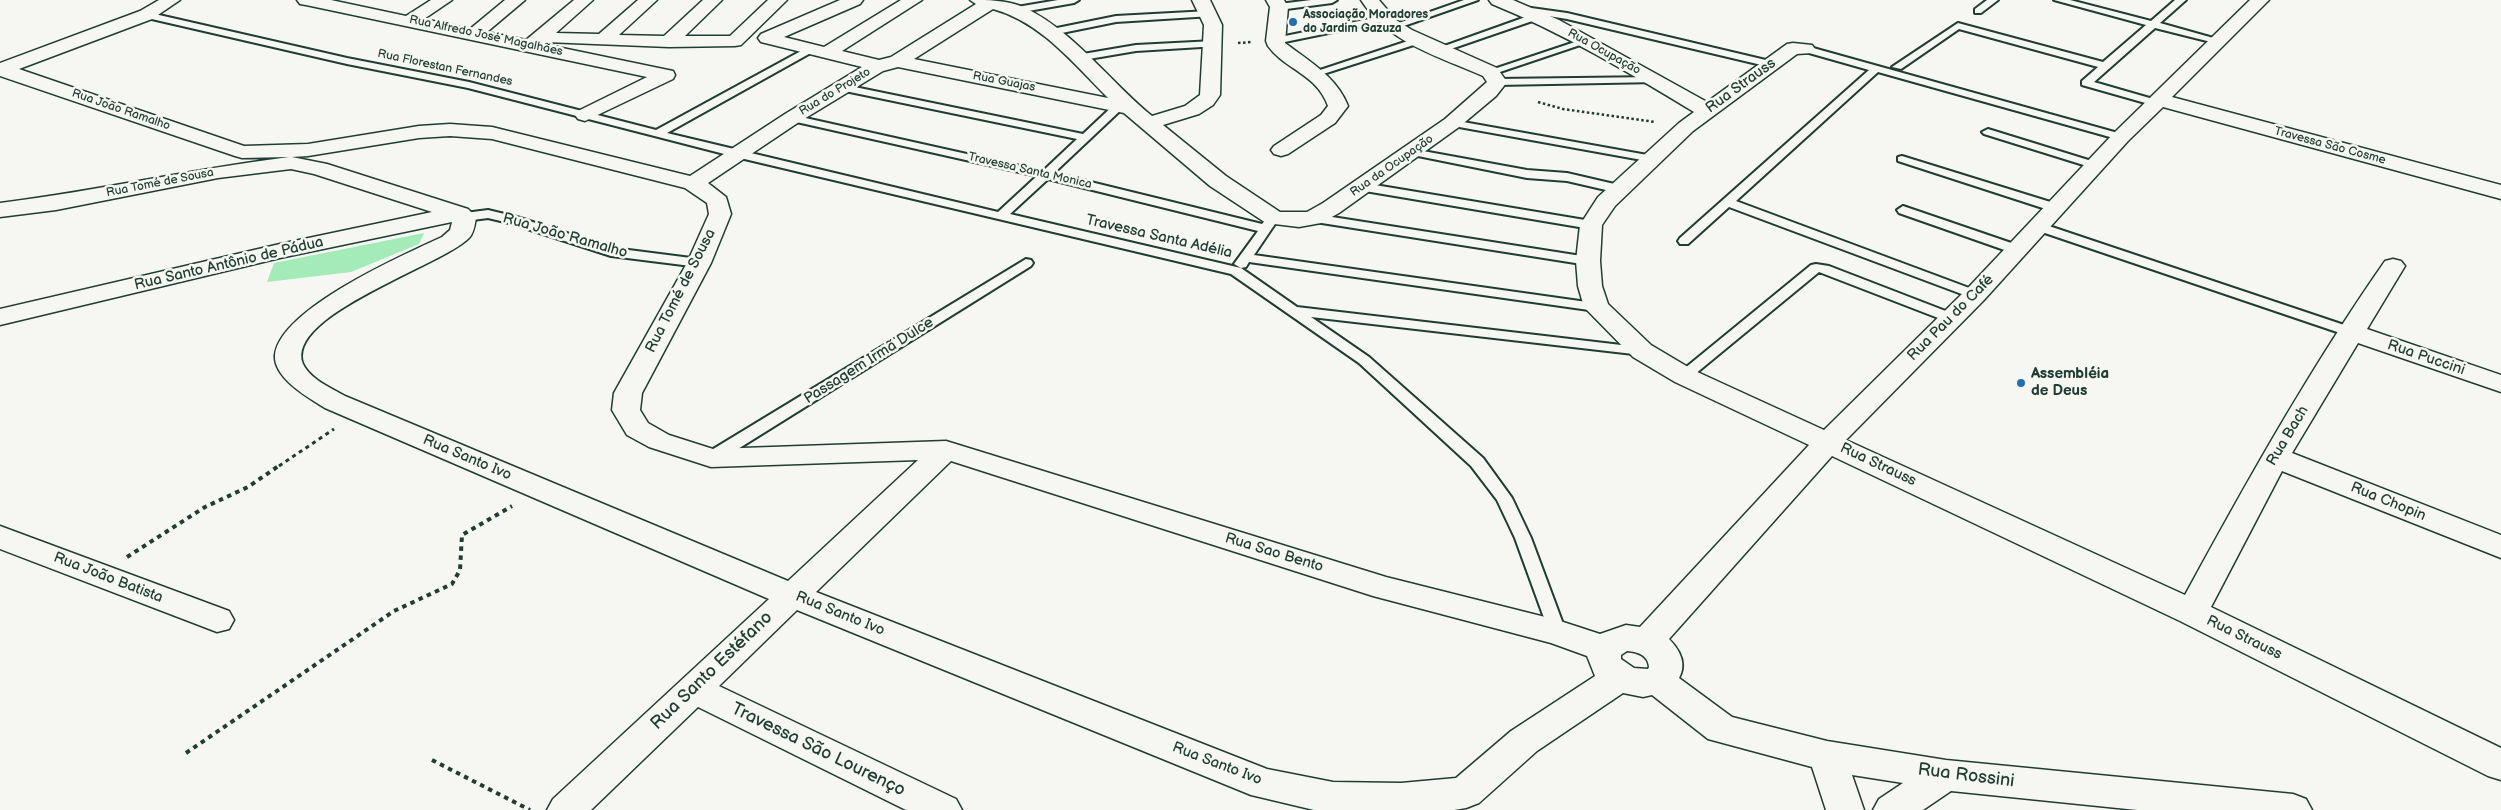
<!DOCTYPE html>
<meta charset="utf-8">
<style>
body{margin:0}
canvas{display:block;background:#f6f6f2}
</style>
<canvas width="2501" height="810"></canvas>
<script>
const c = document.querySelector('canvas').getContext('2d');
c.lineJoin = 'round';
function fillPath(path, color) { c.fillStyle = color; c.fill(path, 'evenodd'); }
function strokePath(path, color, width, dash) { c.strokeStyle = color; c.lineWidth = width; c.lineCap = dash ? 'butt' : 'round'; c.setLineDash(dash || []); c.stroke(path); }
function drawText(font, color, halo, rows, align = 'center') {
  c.font = font + ' "Balsamiq Sans",sans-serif'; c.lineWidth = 5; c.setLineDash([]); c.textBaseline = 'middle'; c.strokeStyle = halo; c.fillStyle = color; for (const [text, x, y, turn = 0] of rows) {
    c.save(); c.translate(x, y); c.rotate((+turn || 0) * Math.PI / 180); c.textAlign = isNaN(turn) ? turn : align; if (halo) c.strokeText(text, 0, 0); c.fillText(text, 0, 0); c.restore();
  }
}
fillPath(new Path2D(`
 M424,233L419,244L351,272L267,282L274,263Z`), '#a3ebb8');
const service = new Path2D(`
 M1058,0H1079L1074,3L1017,13L1012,10L1017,7Z
 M1311,0H1337L1332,3L1279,10L1274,7L1279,4Z
 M1464,0H1478L1398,28L1390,26Z
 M1987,0H1998L1981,13H1975V9Z
 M2054,0H2070L2151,21L2175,0H2186L2160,23L2224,41L2219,44L2155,28L2094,82L2160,101V105L2156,106L2082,85V81L2098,67L1959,29L1901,69L1892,67L1958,23L2103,62L2146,25Z
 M1524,7L1567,13L1770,61L1775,64L1770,67L1567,19L1542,15L1541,18L1445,51L1436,49L1534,14L1521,12V8Z
 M1209,11L1212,12V16L1116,22L1052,35L1047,32L1052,29L1116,16Z
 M146,12L347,58L469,82L656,130L812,45L817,48L816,50L667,133L998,212L1037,176L792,121L787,118L792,115L1043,171L1077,139L845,91L840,88L845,85L1083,134L1116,103H1124V107L1054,173L1262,224L1267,218H1275L1277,221L1254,255L1601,304L1603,307L1601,310L1596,311L1249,262L1246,267L1241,268L1234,264L1258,231L1048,179L1010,214L1241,268L1297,307L1647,348L1649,351L1642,355L1311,317L1369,357L1483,458L1512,498L1531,538L1566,632L1563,637L1557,639L1551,637L1515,538L1497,500L1471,466L1359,363L1231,274L736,157L468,88L347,64L143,17V13Z
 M1384,16L1389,19L1387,21L1275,44L1270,41L1275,38Z
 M1420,37L1425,40L1423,42L1317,76L1313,77L1308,74Z
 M1584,39L1592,41L1494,74H1486L1485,72Z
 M1214,41L1219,44L1218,46L1136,51L1077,61L1072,58L1077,55L1136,45Z
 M1806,46L2125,135L2127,137L2125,139H2117L1878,72L1736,201L1980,292L1982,295L1975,299L1729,207L1688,244H1680L1678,241L1680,238L1869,70L1802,51V47Z
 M1655,77L1659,78V82L1497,85L1492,82L1497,79Z
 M1452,120L1653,156L1659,159L1653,162L1448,125L1446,123Z
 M1988,129L2098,163L2100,165L2094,168L2090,167L1984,134L1982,132Z
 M1412,149L1527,170L1567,173L1623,186L1625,189L1619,193L1567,181L1527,178L1408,154V150Z
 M1902,156L2060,205L2062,208L2060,211H2052L1898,161V157Z
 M1363,183L1591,221L1597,225L1591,229L1359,190L1357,187Z
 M1903,206L2023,247L2024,250L2023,253H2013L1899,213L1897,210Z
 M488,210L517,217L613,248L699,259L706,263L699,267L611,256L509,223L488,218L465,221L459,217L465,213Z
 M1313,214L1588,257L1594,261L1588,265L1309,221L1307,218L1309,215Z
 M2040,223L2356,329L2358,332L2351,336L2346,335L2036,230L2034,227Z
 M1026,259L1031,260L1033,263L1031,266L717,462H705L703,458L705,454Z
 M1816,264L1829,266L1956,315L1958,318L1951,322L1946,321L1819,272L1689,379H1679L1677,376L1679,373L1811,265Z`);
const minor = new Path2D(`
 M159,0H180L152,19L19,69L244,146L308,144L419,126L450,124L492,127L690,176L785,114L862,67L761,42L758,38L761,34L840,0H863L860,4L784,37L824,47L901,0H922L842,51L879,60L891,57L976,4L970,0C988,0 1007,0 1023,7C1072,29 1110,82 1152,116L1185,106L1200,95L1204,25L1192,0H1210L1222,25L1220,95L1213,105L1199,114L1163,125L1226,176L1280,212H1307L1323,203L1445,119L1487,82L1483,76C1440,57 1388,43 1361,0H1379L1396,20L1412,30L1497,68L1507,82L1496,96L1459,127L1339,213L1321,223L1299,227L1266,223L1210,186L1124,113L898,67L883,71L799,122L708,183L726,197L731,214L711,263L642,393L640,410L648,423L669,435L713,449L946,441L1386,577L1557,620L1600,634L1626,625L1640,627L1809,445L1675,382L1633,357L1584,307L1578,286L1576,261L1580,225L1598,197L1679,123L1694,112C1628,72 1563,33 1492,4L1489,0H1513L1559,20L1707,102L1787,44L1793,43L1812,45L1815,49L1812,53L1797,54L1693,131L1615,206L1602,225L1600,261L1602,286L1608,304L1651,345L1693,370L1824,430L1966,290L2114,133L2250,0H2269L2172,97L2501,185V199L2163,107L2128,141L1984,300L1846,440L2185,595C2247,481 2311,367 2385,261L2393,259L2401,261L2405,266L2367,329L2501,375V392L2358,343L2292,453L2501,535V558L2282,471L2211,607L2501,748V780L2488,776L2180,621L1832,456L1669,639C1680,650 1687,664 1679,678L1732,717L1827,741L1946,760L2293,794L2306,799L2312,810H2137L1951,791L1923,810H1873L1879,799L1903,783L1852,775L1864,810H1826L1812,767L1708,739L1652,695L1643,697L1623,693L1537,751L1479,803L1466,808L1454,810H1314L1251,795L797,610L719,686L956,799L962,810H906L698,707L591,810H547L553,799L769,599L325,408C309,398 273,378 275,355C280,309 403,255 442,237L450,230L452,222L280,258L0,325V309L280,244L432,212L314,174L291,169L218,178L56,210L0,217V203C97,191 192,169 289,157L242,158L235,156L0,76V63L140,11ZM993,9C1041,22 1074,64 1108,98L914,59ZM450,136L492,139L685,188L707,203L709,214L687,263L614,393L612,410L627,435L649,447L711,467L918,460L788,581L345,396C331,388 310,379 303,364C284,315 443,265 469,238C474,233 475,224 476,217L468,209L327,164L292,157L308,156L419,138ZM951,461L1373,596L1551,643L1587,656L1595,676L1511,731L1456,778L1401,783L1333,782L1267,769L816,592ZM1627,651C1638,652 1648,655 1649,667L1648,669L1634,668L1621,659V655Z
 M297,0H331L406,16L431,0H452L424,19L470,29L505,0H525L487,32L526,40L574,0H593L556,33L599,34L638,0H657L619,35L664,36L703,0H722L685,36H730L768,0H787L741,45L735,46L669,47L545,42L543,44L673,71L675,75L673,79L585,121L578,119L575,115L578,111L647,77L306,5L300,4Z
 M1266,0H1284L1288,7L1285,43C1309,61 1337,77 1348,106L1335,123L1288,154L1281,156L1274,154L1271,150L1274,146L1321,115L1328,106C1317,74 1284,69 1268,46L1266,41L1270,7Z
 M0,526L229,611L234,620L229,629L217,632L0,549Z`);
strokePath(service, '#1f3d34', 4);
strokePath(minor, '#1f3d34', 3);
strokePath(new Path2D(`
 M1238,43L1252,42
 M1538,102L1563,109L1655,122`), '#1f3d34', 2.5, [2.5, 2.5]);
strokePath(new Path2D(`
 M279,466L334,429`), '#1f3d34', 3, [4, 4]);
strokePath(new Path2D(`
 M127,557L205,507L248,487L280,465
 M186,753L394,611L452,584L460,570L462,535L512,506
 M432,760L530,810`), '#1f3d34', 4, [4.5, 4.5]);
fillPath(service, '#f6f6f2');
fillPath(minor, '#f6f6f2');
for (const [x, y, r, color] of [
 [1293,22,5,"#1f6fb2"],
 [2021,383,5,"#1f6fb2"]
]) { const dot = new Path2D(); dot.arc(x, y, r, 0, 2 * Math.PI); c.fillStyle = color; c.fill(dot); strokePath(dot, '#f6f6f2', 2); }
drawText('bold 12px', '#1f3d34', '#f6f6f2', [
 ["Associação Moradores",1303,15],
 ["do Jardim Gazuza",1303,29]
], 'left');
drawText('12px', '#1f3d34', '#f6f6f2', [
 ["Rua Alfredo José Magalhães",486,36,12],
 ["Rua Ocupação",1604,52,29],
 ["Rua Florestan Fernandes",445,68,12],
 ["Rua Guajas",1004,82,11],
 ["Rua do Projeto",835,92,-31],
 ["Rua João Ramalho",121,110,19],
 ["Travessa São Cosme",2330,146,15],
 ["Rua da Ocupação",1392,166,-35],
 ["Travessa Santa Monica",1030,171,13],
 ["Rua Tomé de Sousa",160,183,-11]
]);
drawText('15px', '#1f3d34', '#f6f6f2', [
 ["Rua Strauss",1741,86,-36],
 ["Rua João Ramalho",565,236,16],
 ["Travessa Santa Adélia",1159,237,13],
 ["Rua Santo Antônio de Pádua",229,264,-13],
 ["Rua Tomé de Sousa",681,291,-63],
 ["Rua Pau do Café",1951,318,-45],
 ["Rua Puccini",2426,358,19],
 ["Passagem Irmã Dulce",869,361,-32],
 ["Rua Bach",2288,436,-59],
 ["Rua Santo Ivo",467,458,23],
 ["Rua Strauss",1878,465,25],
 ["Rua Chopin",2388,502,22],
 ["Rua Sao Bento",1274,553,17],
 ["Rua João Batista",108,578,21],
 ["Rua Santo Ivo",840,614,22],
 ["Rua Strauss",2244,638,26],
 ["Rua Santo Ivo",1217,764,21]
]);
drawText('bold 15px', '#1f3d34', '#f6f6f2', [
 ["Assembléia",2031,374],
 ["de Deus",2031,391]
], 'left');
drawText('18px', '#1f3d34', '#f6f6f2', [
 ["Rua Santo Estéfano",712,671,-44],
 ["Travessa São Lourenço",818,750,26],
 ["Rua Rossini",1966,776,7]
]);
</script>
